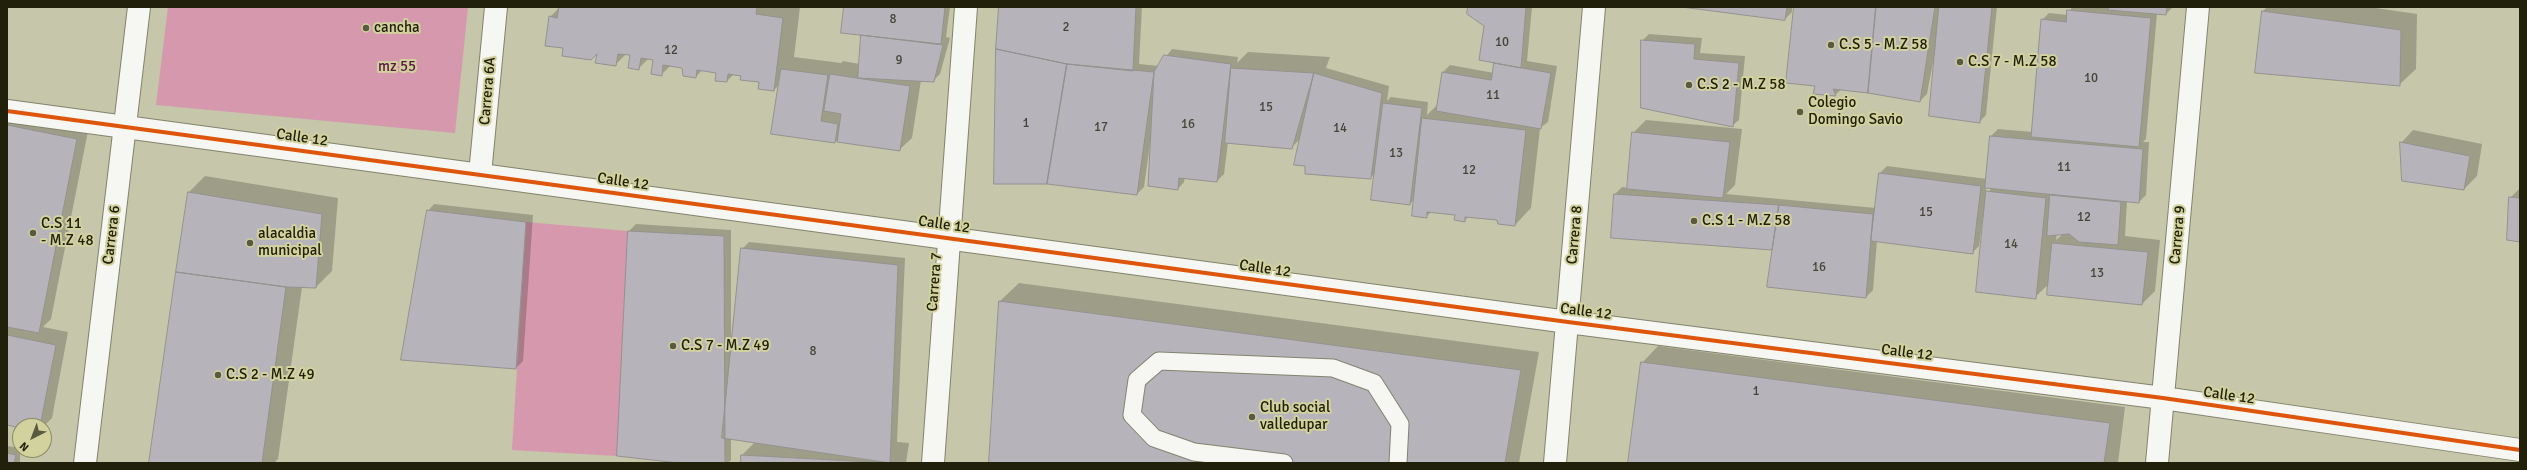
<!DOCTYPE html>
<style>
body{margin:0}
#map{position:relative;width:2527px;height:470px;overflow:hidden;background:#c6c6aa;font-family:Signika,sans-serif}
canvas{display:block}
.frame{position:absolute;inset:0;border:8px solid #20200b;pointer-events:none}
.north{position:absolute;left:12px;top:418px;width:40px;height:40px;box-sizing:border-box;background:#d2d29e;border:1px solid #8b8b63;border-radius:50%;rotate:222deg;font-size:11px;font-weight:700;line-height:16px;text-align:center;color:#20200b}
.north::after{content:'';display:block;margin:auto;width:14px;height:18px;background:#5a5a43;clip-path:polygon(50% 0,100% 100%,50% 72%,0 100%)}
</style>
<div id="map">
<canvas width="2527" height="470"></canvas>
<div class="frame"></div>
<div class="north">N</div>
</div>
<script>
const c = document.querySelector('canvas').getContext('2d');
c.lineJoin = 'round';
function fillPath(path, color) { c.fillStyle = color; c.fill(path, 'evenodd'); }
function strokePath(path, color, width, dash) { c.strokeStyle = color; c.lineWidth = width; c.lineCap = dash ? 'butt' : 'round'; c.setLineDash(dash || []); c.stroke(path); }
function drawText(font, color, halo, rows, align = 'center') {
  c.font = font + ' Signika,sans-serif'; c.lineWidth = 4; c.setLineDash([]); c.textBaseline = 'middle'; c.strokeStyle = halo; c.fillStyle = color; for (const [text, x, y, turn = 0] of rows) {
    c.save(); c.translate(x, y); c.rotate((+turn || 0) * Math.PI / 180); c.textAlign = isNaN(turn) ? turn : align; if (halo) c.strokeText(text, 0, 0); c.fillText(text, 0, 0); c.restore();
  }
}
fillPath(new Path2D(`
 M168,7H468L455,133L156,105Z
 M526,222L628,231L617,456L512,450Z`), '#d598ad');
fillPath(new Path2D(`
 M560,7H800L794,57L841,63L843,61L860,64L862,34L845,7H950L946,37L950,38L940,74L933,81L921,80L912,138L899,150L839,139L835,142L779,85L774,90L760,81L734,74L727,81L717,72L702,70L696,77L683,67L671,65L661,75L654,59H648L638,69L631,54H626L615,65L599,51L564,47L550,17Z
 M1000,7H1142L1139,64L1159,66L1172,49L1238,57L1237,63L1248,52L1330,57L1326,68L1389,86L1387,101L1391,97L1428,102L1427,115L1438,104L1443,72L1450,65L1494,73L1496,62L1486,26L1469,7H1532L1527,61L1557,66L1548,122L1540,128L1531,208L1515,225L1498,219L1469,216L1464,221L1456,214L1432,211L1426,217L1414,200L1410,204L1375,173L1371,177L1306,165L1301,138L1291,148L1228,142L1224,174L1217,181L1185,177L1184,182L1178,189L1150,144L1144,187L1137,194Z
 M1683,7H1792V12L1785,19Z
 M1795,7H1997L1986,115L1979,122L1937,42L1927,94L1920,101L1842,89L1835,95L1816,85Z
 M2072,7H2173L2166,14L2157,13L2146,139L2143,142H2149L2146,195L2139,202L2127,201L2125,236L2160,240L2155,291L2142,304L2049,284L2035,297L1985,217H1983L1979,246L1972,253L1877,240L1873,290L1866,297L1773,249L1612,237L1615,194L1622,187L1628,188L1633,133L1646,120L1742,129L1735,185L1726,194L1876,208L1880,173L1887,166L1987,179L1991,136L1998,129L2033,132L2042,20L2049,13L2068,15ZM1986,187L1992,188L1986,194ZM2057,234H2063L2056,240Z
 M2267,7H2369L2417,14L2416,69L2399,85L2263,11Z
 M1649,34L1702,38L1700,53L1745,56L1739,120L1732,126L1642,41Z
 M7,110L89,126L51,319L43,327L68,332L52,418L44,426L20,427L7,424Z
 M2413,130L2482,144L2477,176L2464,189L2401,143Z
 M205,176L338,198L332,271L316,287H302L278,459L274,463H159L177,272L189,192Z
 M2520,188V241L2510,198Z
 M434,204L533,215L523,361L516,368L428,211Z
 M636,224L731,230V343L742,249L749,242L905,258L897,442L909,443L906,463H742V455L755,442L731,438V460L728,463H689L629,231Z
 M1019,283L1539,352L1519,463H990L1000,301Z
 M1658,346L2125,407L2118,463H1629L1642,363Z
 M7,446L20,448V463H7Z`), '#0003');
const building = new Path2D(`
 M559,7H757L756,14L783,18L774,91L758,89L759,82L740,80L741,76L728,74L727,82L715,81L716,73L697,70L696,78L683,76L682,68L663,65L662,76L651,74L653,60L641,58L639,70L628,68L630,55L618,54L616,66L595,63L597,54L591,60L562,56L563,48L545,46L549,16L557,18Z
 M844,7H945L941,44L841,33Z
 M999,7H1136L1133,71L1067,64L996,49Z
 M1468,7H1526L1521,68L1479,60L1484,26L1467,14Z
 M1682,7H1787L1785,20Z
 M1794,7H1876L1868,93L1833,89L1836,96L1813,94L1815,86L1786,83Z
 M1876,7H1935L1920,102L1868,93Z
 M1939,7H1992L1980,123L1929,116Z
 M2109,7H2167L2166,15L2108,10Z
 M2067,10L2151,18L2139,147L2031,137L2041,19L2066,22Z
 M2262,11L2401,30L2400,86L2255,73Z
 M861,35L943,45L934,82L858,78Z
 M1641,40L1695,44L1694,59L1739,63L1733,127L1641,108Z
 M996,49L1067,64L1047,184H994Z
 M1164,55L1231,64L1217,182L1179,178L1178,190L1148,186L1154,72Z
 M1494,63L1551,73L1541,129L1436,111L1442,72L1491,80Z
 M1067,64L1154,72L1137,195L1047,184Z
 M1231,68L1314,73L1292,149L1225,143Z
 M781,69L828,75L821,121L838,124L835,143L771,134Z
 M1314,73L1382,93L1371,179L1305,174V166L1294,165Z
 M830,74L910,86L900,151L837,142L841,114L824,111Z
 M1383,103L1422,108L1410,205L1371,200Z
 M1422,118L1526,130L1515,226L1498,224L1497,220L1465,217V222L1454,220L1455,215L1427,212V218L1412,216Z
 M7,125L77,139L39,333L7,327Z
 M1632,132L1730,142L1723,198L1627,189Z
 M1990,136L2143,149L2139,203L1985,188Z
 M2400,142L2470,156L2464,190L2402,181Z
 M1879,173L1981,186L1973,254L1871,241Z
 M1986,191L2046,198L2036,299L1976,292Z
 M188,192L322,214L316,288L286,287L176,272Z
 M1614,194L1779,205L1772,250L1611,238Z
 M2050,195L2121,202L2118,245L2079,242L2069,234L2047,236Z
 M2509,197L2520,198V242L2507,240Z
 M1779,205L1873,214L1866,298L1767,287Z
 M427,210L526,222L516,369L401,360Z
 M628,231L724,236L725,463H679L617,456Z
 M2052,243L2148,252L2142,305L2047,295Z
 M741,248L898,265L890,463L722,438Z
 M176,272L286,287L262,463H149Z
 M999,301L1521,370L1505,463H989Z
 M7,335L56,345L40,426H20V428L7,425Z
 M1641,362L2110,423L2104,463H1628Z
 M7,453L16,455L14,463H7Z
 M741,455L890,463H741Z`);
fillPath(building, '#b6b3bb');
strokePath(building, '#93928e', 1);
const lane = new Path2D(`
 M1284,463L1194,452L1154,438L1132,415L1137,380L1159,361L1333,368L1374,383L1400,424L1398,463`);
const street = new Path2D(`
 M480,174L496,7
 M85,463L139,7
 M933,463L966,7`);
const secondary = new Path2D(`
 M7,111L1568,322L2163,398L2520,450
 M1555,463L1594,7
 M2157,463L2198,7`);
strokePath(lane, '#83836d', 19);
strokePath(street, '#83836d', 24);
strokePath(secondary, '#83836d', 24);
strokePath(lane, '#f6f6f2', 17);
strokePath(street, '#f6f6f2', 22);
strokePath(secondary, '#f6f6f2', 22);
strokePath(new Path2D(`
 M7,111L1568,322L2163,398L2520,450`), '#de560c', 4);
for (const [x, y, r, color] of [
 [366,28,4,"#5a5a43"],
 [1831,45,4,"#5a5a43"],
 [1960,62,4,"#5a5a43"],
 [1689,85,4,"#5a5a43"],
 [1800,112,4,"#5a5a43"],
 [1694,221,4,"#5a5a43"],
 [33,233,4,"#5a5a43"],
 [250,243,4,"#5a5a43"],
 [673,346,4,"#5a5a43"],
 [218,375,4,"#5a5a43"],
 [1252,417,4,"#5a5a43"]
]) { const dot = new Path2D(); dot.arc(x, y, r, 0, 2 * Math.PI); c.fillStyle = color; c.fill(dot); strokePath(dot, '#d2d29e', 1.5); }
drawText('13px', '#464537', null, [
 ["8",893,20],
 ["2",1066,28],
 ["10",1502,43],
 ["12",671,51],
 ["9",899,61],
 ["10",2091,79],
 ["11",1493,96],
 ["15",1266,108],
 ["1",1026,124],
 ["16",1188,125],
 ["17",1101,128],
 ["14",1340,129],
 ["13",1396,154],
 ["11",2064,168],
 ["12",1469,171],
 ["15",1926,213],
 ["12",2084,218],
 ["14",2011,245],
 ["16",1819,268],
 ["13",2097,274],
 ["8",813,352],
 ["1",1756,392]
]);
drawText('15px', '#20200b', '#d2d29e', [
 ["cancha",374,28],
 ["C.S 5 - M.Z 58",1839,45],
 ["C.S 7 - M.Z 58",1968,62],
 ["C.S 2 - M.Z 58",1697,85],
 ["Colegio",1808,103],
 ["Domingo Savio",1808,120],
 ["C.S 1 - M.Z 58",1702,221],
 ["C.S 11",41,224],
 ["- M.Z 48",41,241],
 ["alacaldia",258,234],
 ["municipal",258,251],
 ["C.S 7 - M.Z 49",681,346],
 ["C.S 2 - M.Z 49",226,375],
 ["Club social",1260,408],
 ["valledupar",1260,425]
], 'left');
drawText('15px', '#5b153f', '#d2d29e', [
 ["mz 55",397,67]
]);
drawText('15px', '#20200b', '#d2d29e', [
 ["Carrera 6A",488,91,-85],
 ["Calle 12",302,138,8],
 ["Calle 12",623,182,8],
 ["Calle 12",944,225,8],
 ["Carrera 6",112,235,-83],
 ["Carrera 8",1575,235,-85],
 ["Carrera 9",2178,235,-85],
 ["Calle 12",1265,269,8],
 ["Carrera 7",935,282,-86],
 ["Calle 12",1586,312,7],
 ["Calle 12",1907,353,7],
 ["Calle 12",2229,396,8]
]);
</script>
